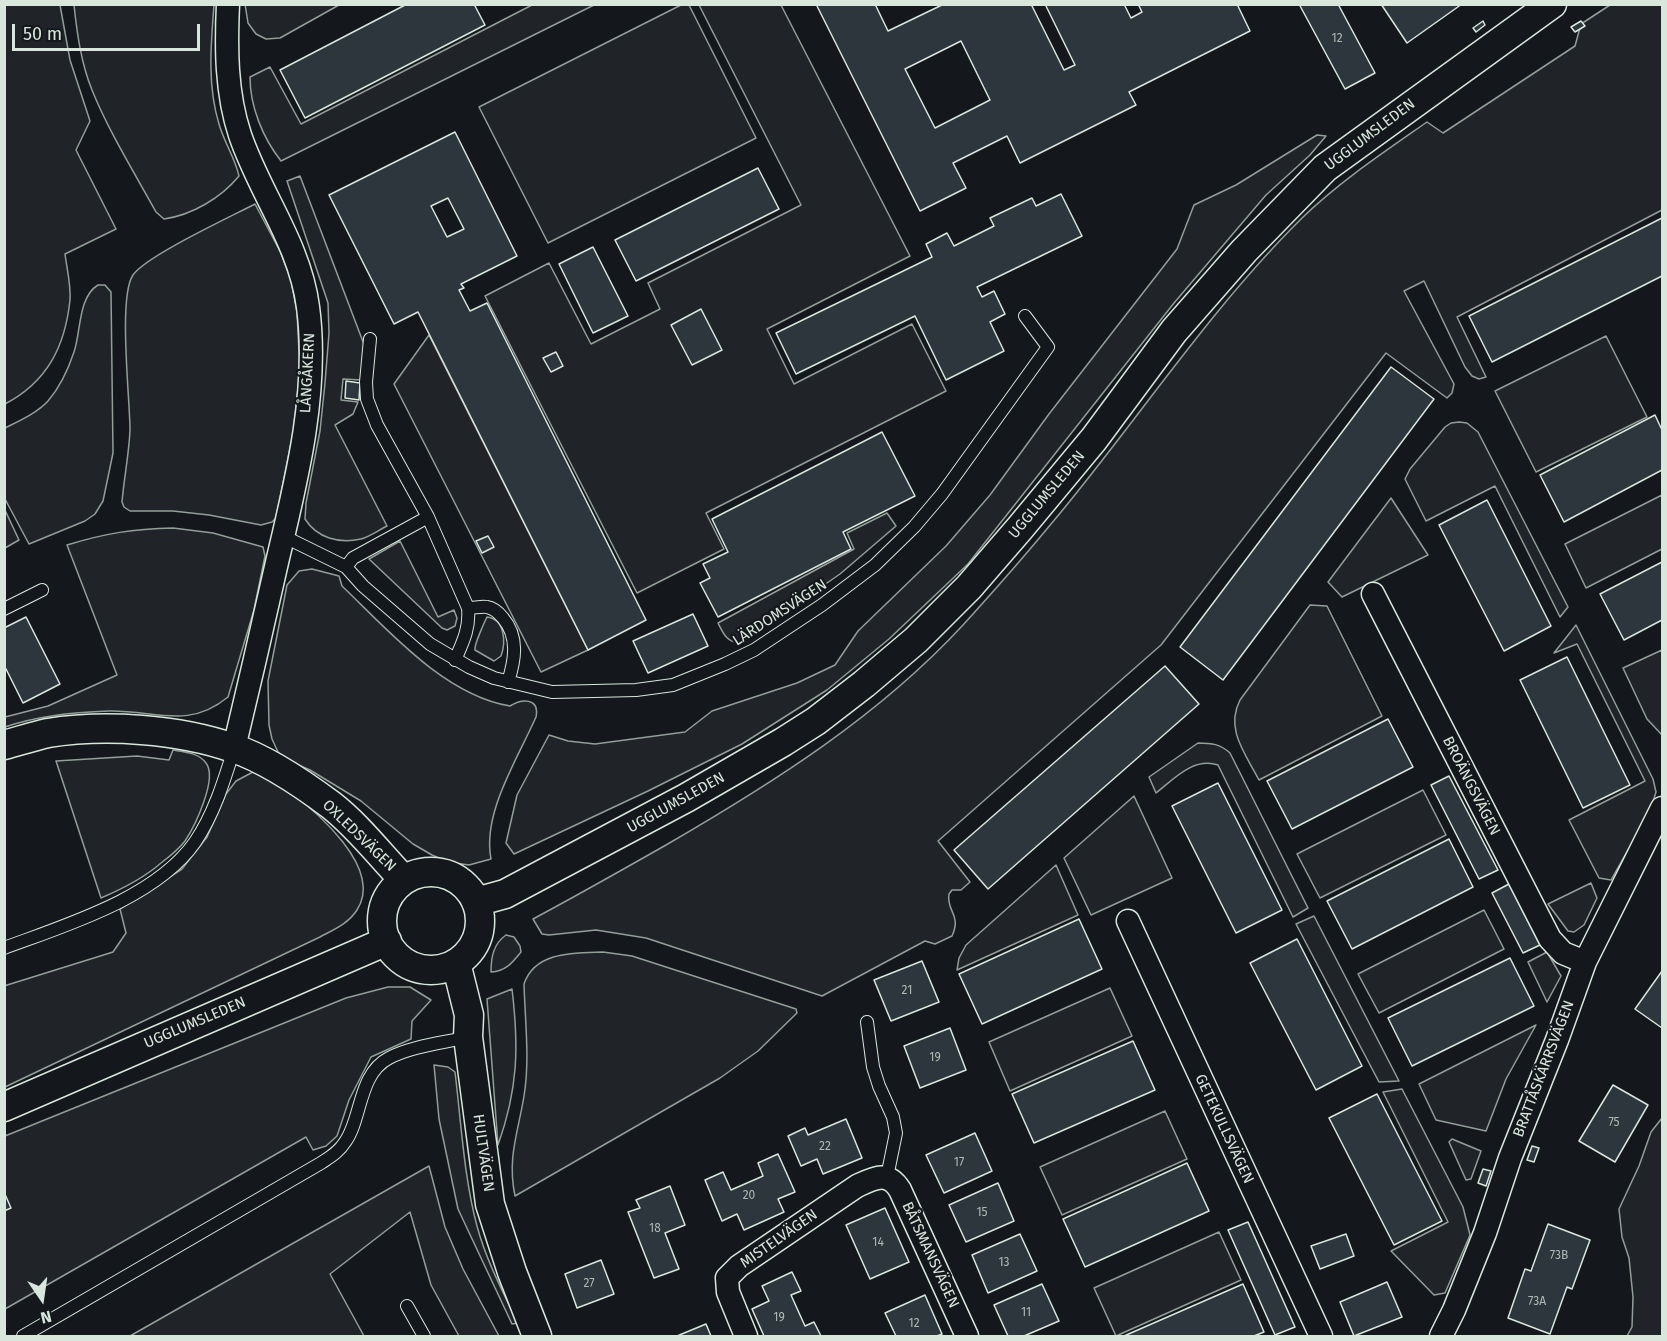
<!DOCTYPE html>
<meta charset="utf-8">
<style>
body{margin:0}
#map{position:relative;width:1667px;height:1341px;overflow:hidden;background:#14181c;font-family:"Fira Sans",sans-serif}
canvas{display:block}
.frame{position:absolute;inset:0;border:6px solid #d8e6dc;pointer-events:none}
.north{position:absolute;left:12px;top:1269px;width:60px;height:60px;-webkit-text-stroke:4px #14181c;paint-order:stroke;rotate:167deg;font-size:16px;font-weight:700;line-height:24px;text-align:center;color:#d8e6dc}
.north::after{content:'';display:block;margin:auto;width:21px;height:27px;background:#d8e6dc;clip-path:polygon(50% 0,100% 100%,50% 72%,0 100%)}
.scale{position:absolute;left:12px;top:24px;width:188px;height:27px;box-sizing:border-box;border:3px solid #d8e6dc;border-top:0;padding-left:8px;font-size:18px;line-height:21px;white-space:nowrap;color:#d8e6dc;-webkit-text-stroke:4px #14181c;paint-order:stroke}
</style>
<div id="map">
<canvas width="1667" height="1341"></canvas>
<div class="frame"></div>
<div class="north">N</div>
<div class="scale">50 m</div>
</div>
<script>
const c = document.querySelector('canvas').getContext('2d');
c.lineJoin = 'round';
function fillPath(path, color) { c.fillStyle = color; c.fill(path, 'evenodd'); }
function strokePath(path, color, width, dash) { c.strokeStyle = color; c.lineWidth = width; c.lineCap = dash ? 'butt' : 'round'; c.setLineDash(dash || []); c.stroke(path); }
function drawText(font, color, halo, rows, align = 'center') {
  c.font = font + ' "Fira Sans",sans-serif'; c.lineWidth = 4.5; c.setLineDash([]); c.textBaseline = 'middle'; c.strokeStyle = halo; c.fillStyle = color; for (const [text, x, y, turn = 0] of rows) {
    c.save(); c.translate(x, y); c.rotate((+turn || 0) * Math.PI / 180); c.textAlign = isNaN(turn) ? turn : align; if (halo) c.strokeText(text, 0, 0); c.fillText(text, 0, 0); c.restore();
  }
}
const green = new Path2D(`
 M5,4L60,5L70,60L90,121L76,150L116,229L65,254C67,269 71,285 70,300C65,347 47,382 5,404Z
 M245,4H339V5L280,38L266,39L256,34L248,23Z
 M74,5H214C211,44 207,85 219,124C224,142 235,158 239,176C221,198 192,215 164,219L156,212C134,172 109,132 92,90C81,63 77,33 74,5Z
 M532,5H594L281,161C263,138 250,107 250,77L270,67L301,124Z
 M681,5H689L756,138L548,243L479,107Z
 M699,5H781L910,256L767,329L794,384L912,324L946,391L706,513L724,549L637,593L485,296L549,263L591,344L660,309L648,283L801,205Z
 M1610,5H1662V210L1457,317L1486,377L1479,379L1472,376L1465,367L1424,281L1404,291L1454,384L1452,393L1447,398L1386,353L1161,645L938,841L970,882L961,890H952L949,894C946,912 962,914 952,936L935,944L925,941L822,996L646,938L596,930L549,935L542,934L533,919C578,895 622,870 666,845C773,783 879,716 963,625C993,592 1023,558 1051,524C1136,423 1207,312 1302,218C1339,182 1384,152 1427,122L1443,133L1575,46L1581,24Z
 M1317,135L1326,136L1310,155L1266,195L1174,303L968,564L889,639L827,690L742,744L648,791L514,854L506,843L517,795L549,735L568,741L595,744L685,732L712,711L797,683L835,665L858,631L946,546L990,495L1049,414L1177,249L1194,205L1236,185Z
 M300,176L365,347L361,380L343,379L341,400L358,402L353,414L335,425L387,526C379,530 369,537 361,539C339,544 317,538 305,519L306,503L320,431L325,383L329,333L328,303L287,181Z
 M255,204L281,253L291,280L297,312L300,371L293,433L276,518L272,522L261,525L209,515L173,511H130L124,507L122,502C124,478 129,454 130,430C130,399 118,297 133,275C146,256 230,217 255,204Z
 M98,285H105L111,292L113,453L103,501L95,514L85,521L29,544L5,499V428C19,421 37,413 48,401C60,387 68,370 74,352C81,332 78,297 98,285Z
 M429,335L588,650L541,672L394,384Z
 M1606,336L1647,417L1536,472L1495,391Z
 M1459,422L1467,423L1478,432L1568,607L1560,617L1495,486L1426,521L1405,479L1410,469L1445,427L1451,423Z
 M1662,495V549L1586,588L1565,544Z
 M1391,498L1428,555L1342,597L1328,582Z
 M4,508L19,540L5,548H4Z
 M887,513L896,526L840,574L740,643C727,642 724,635 718,623L854,549L847,533Z
 M173,528L213,533L263,547L265,556L254,610L228,697C188,730 155,710 109,711C75,712 37,716 5,727V717L48,706L117,675L67,545C106,533 133,529 173,528Z
 M400,541L438,617L454,610L457,618L455,626L447,630L442,628L369,559Z
 M312,569L339,576L342,586C388,630 444,695 510,706C521,699 540,697 536,717C518,758 482,813 491,859L469,865L448,862L432,855L413,844L361,801L310,770L287,760L278,752L272,739L269,725L268,681L287,585L299,571Z
 M1310,605L1327,606L1382,716L1259,780C1245,753 1225,729 1240,700Z
 M487,617C505,619 506,642 501,656L494,661L475,650C474,645 484,623 487,617Z
 M1576,625L1653,779L1656,792L1650,811L1611,880L1599,878L1569,820L1645,781L1577,644L1554,653Z
 M1662,650V735L1647,719L1623,668Z
 M1198,743C1212,743 1220,744 1230,753L1308,908L1293,917L1218,765C1193,757 1174,779 1156,793L1149,777Z
 M173,750C185,752 199,753 206,763C218,778 195,826 185,841C179,849 169,857 161,863C144,878 122,889 101,898L56,761L137,756L169,760Z
 M253,772C264,778 276,782 286,789C316,811 384,868 357,910C348,924 333,930 320,937L5,1087L4,986L113,952L126,933L120,909L182,869L207,837L226,794L236,781Z
 M1423,790L1446,835L1320,898L1297,854Z
 M1134,796L1172,878L1091,915L1064,858Z
 M1056,865L1078,915L957,970L959,958L966,945Z
 M1591,883L1597,898L1584,925L1574,932L1568,931L1548,904Z
 M1484,910L1504,949L1379,1013L1358,974Z
 M1314,916L1399,1081L1379,1082L1296,924Z
 M506,935L514,937L520,946L521,952C512,963 506,971 491,972C491,958 493,944 506,935Z
 M603,952L632,956L796,1009L797,1013L758,1051L720,1078L515,1196C507,1158 518,1133 524,1096C530,1060 525,1021 524,984C535,951 575,953 603,952Z
 M1547,952L1561,976L1547,1002L1528,962Z
 M388,987H410L431,1000L412,1021L411,1039L371,1057L349,1100L337,1136L326,1146L313,1150L306,1137L5,1309V1136L346,998Z
 M1110,988L1132,1036L1010,1091L989,1042Z
 M512,989C519,1047 518,1089 498,1145L487,999Z
 M1536,1025L1506,1079L1486,1131L1436,1120L1419,1084Z
 M434,1065L448,1067L455,1072C461,1121 464,1178 477,1226C486,1260 503,1292 518,1323L512,1324L458,1209L439,1119Z
 M1402,1089L1463,1207L1470,1235L1445,1293L1434,1295L1391,1251L1448,1222L1383,1092Z
 M1165,1111L1187,1159L1062,1215L1040,1167Z
 M1662,1118V1336H1627L1632,1327L1633,1297L1629,1258L1622,1237L1619,1209L1639,1166L1651,1132Z
 M1452,1139L1481,1151L1471,1179L1466,1180L1449,1142Z
 M429,1166L445,1227L463,1269L499,1336H459L431,1285L410,1212L330,1274L364,1336H130Z
 M1219,1232L1241,1280L1116,1336L1094,1288Z`);
fillPath(green, '#202428');
strokePath(green, '#939e99', 1.5);
const building = new Path2D(`
 M407,4H474L485,25L305,118L280,70Z
 M816,4H875L888,31L944,4H1031L1064,70L1075,65L1045,4H1124L1131,18L1142,12L1138,4H1237L1250,31L1129,92L1136,105L1020,163L1007,136L953,163L966,188L920,211ZM961,41L990,100L935,128L905,69Z
 M1299,4H1338L1375,73L1345,89Z
 M1381,4H1462L1407,43Z
 M1483,21L1485,25L1476,32L1473,28Z
 M1581,21L1585,26L1575,32L1571,27Z
 M455,132L517,256L461,284L464,288L459,290L470,311L487,303L646,620L588,650L418,312L394,324L329,195ZM448,198L464,229L447,237L431,206Z
 M758,168L779,209L636,281L615,240Z
 M1061,194L1082,236L977,287L982,297L994,291L1005,314L990,322L1004,351L946,380L915,316L796,374L776,333L932,257L926,244L947,233L954,246L994,226L990,218L1032,198L1036,206Z
 M1662,218V276L1492,362L1469,316Z
 M593,247L628,316L593,333L559,264Z
 M701,309L722,350L692,365L671,325Z
 M556,352L563,366L551,372L543,358Z
 M1391,367L1434,399L1223,680L1180,647Z
 M346,381L360,383L359,400L345,398Z
 M1655,415L1662,430V470L1564,522L1540,475Z
 M882,432L915,496L843,532L851,549L718,617L700,583L710,578L703,564L728,552L712,519Z
 M1487,500L1551,626L1504,651L1439,525Z
 M488,536L494,547L482,553L476,541Z
 M1662,562V620L1624,640L1600,594Z
 M693,614L708,646L648,673L633,641Z
 M26,617L60,684L23,703L4,665V628Z
 M1567,657L1630,785L1583,808L1520,680Z
 M1165,666L1199,704L988,889L954,850Z
 M1388,719L1413,767L1292,829L1267,781Z
 M1449,776L1498,870L1479,879L1431,785Z
 M1218,783L1282,910L1236,933L1172,806Z
 M1449,839L1473,887L1352,949L1327,901Z
 M1509,884L1540,945L1523,953L1492,893Z
 M1079,919L1102,969L982,1024L959,974Z
 M1297,939L1362,1066L1316,1090L1250,963Z
 M1510,958L1534,1006L1412,1066L1388,1018Z
 M922,961L939,1002L891,1021L874,980Z
 M1662,971V1028L1635,1009Z
 M950,1028L966,1070L920,1088L904,1046Z
 M1133,1041L1155,1090L1034,1143L1012,1094Z
 M1613,1085L1648,1105L1615,1162L1579,1141Z
 M1377,1094L1442,1221L1394,1245L1329,1118Z
 M846,1119L862,1158L823,1174L817,1159L801,1166L788,1136L805,1128L808,1135Z
 M975,1133L992,1171L944,1193L926,1155Z
 M1532,1146L1539,1148L1534,1162L1527,1160Z
 M778,1154L795,1192L778,1199L784,1212L744,1230L737,1214L722,1221L705,1180L723,1172L731,1190L763,1176L758,1163Z
 M1187,1163L1209,1211L1085,1267L1063,1219Z
 M1483,1169L1491,1171L1486,1186L1478,1183Z
 M998,1183L1014,1221L966,1242L949,1205Z
 M670,1186L685,1225L665,1233L679,1269L654,1278L628,1212L640,1208L636,1200Z
 M4,1192L11,1208L4,1211Z
 M885,1208L909,1262L870,1279L846,1225Z
 M1248,1222L1295,1327L1275,1335L1228,1230Z
 M1548,1224L1590,1240L1572,1289L1567,1287L1550,1334L1508,1318L1525,1269L1531,1271Z
 M1020,1234L1037,1271L988,1293L972,1255Z
 M1346,1234L1354,1256L1320,1269L1311,1246Z
 M601,1260L614,1294L577,1308L565,1274Z
 M792,1272L801,1291L791,1295L805,1326L814,1322L821,1336H764L752,1309L769,1301L762,1286Z
 M1387,1282L1402,1317L1354,1336L1340,1302Z
 M1042,1284L1059,1321L1024,1336H1008L994,1305Z
 M1243,1284L1264,1332L1254,1336H1124Z
 M925,1295L942,1334L937,1336H896L885,1313Z
 M706,1324L711,1336H677Z`);
fillPath(building, '#2c363c');
strokePath(building, '#d8e6dc', 1.5);
const service = new Path2D(`
 M370,339L366,382L367,399L377,425L428,517L468,608C470,628 463,642 455,660
 M283,536L346,567L363,586L430,644L469,667L494,678L552,692L636,690L673,685L725,664L754,650L822,605L875,565L914,527L942,494L1048,347L1025,316
 M346,567L353,558L428,517
 M468,608C474,608 482,606 487,607C493,608 499,613 503,618C519,637 515,660 508,682
 M4,609L42,590
 M4,948C66,925 156,898 195,842C214,814 224,781 234,749
 M867,1022L873,1067L879,1086L893,1117L896,1133L887,1177
 M407,1306L424,1336
 M23,1336L321,1163C330,1157 339,1152 345,1142C362,1119 358,1074 389,1058C412,1046 443,1043 468,1037`);
const minor = new Path2D(`
 M228,4C226,48 226,93 240,135C260,194 300,244 308,307C319,389 297,479 278,558C264,621 249,685 234,748
 M1373,594L1550,939L1563,953L1585,962
 M1128,921L1321,1336
 M746,1336L728,1292L727,1278L739,1266L857,1186C874,1178 888,1170 900,1190L967,1336
 M1441,1336L1454,1310L1485,1233L1510,1158L1557,1040L1585,962L1662,808`);
const tertiary = new Path2D(`
 M4,745C19,741 34,736 48,733C105,724 179,729 233,748C266,759 303,784 331,805C358,826 380,855 404,880
 M382 921a49 49 0 1 1 98 0a49 49 0 1 1-98 0Z
 M476,902L505,894L686,798L783,742L816,721L864,684L916,640L969,587L1020,528L1094,439L1174,331L1244,251L1325,168L1552,4
 M456,963L469,1015L468,1037L490,1204L512,1272L537,1336
 M4,1107L387,941`);
strokePath(service, '#d8e6dc', 14);
strokePath(minor, '#d8e6dc', 25);
strokePath(tertiary, '#d8e6dc', 31);
strokePath(service, '#14181c', 12);
strokePath(minor, '#14181c', 22);
strokePath(tertiary, '#14181c', 28);
drawText('12px', '#adbab4', null, [
 ["12",1337,39],
 ["21",907,991],
 ["19",935,1058],
 ["75",1614,1123],
 ["22",825,1147],
 ["17",959,1163],
 ["20",749,1196],
 ["15",982,1213],
 ["18",655,1229],
 ["14",878,1243],
 ["73B",1559,1256],
 ["13",1004,1263],
 ["27",589,1284],
 ["73A",1537,1302],
 ["11",1026,1313],
 ["19",779,1318],
 ["12",914,1324]
]);
drawText('15px', '#d8e6dc', '#14181c', [
 ["UGGLUMSLEDEN",1370,135,-37],
 ["LÅNGÅKERN",308,373,-87],
 ["UGGLUMSLEDEN",1047,495,-50],
 ["LÄRDOMSVÄGEN",780,613,-33],
 ["BROÄNGSVÄGEN",1471,786,63],
 ["UGGLUMSLEDEN",676,803,-29],
 ["OXLEDSVÄGEN",359,836,44],
 ["UGGLUMSLEDEN",195,1023,-23],
 ["BRATTÅSKÄRRSVÄGEN",1544,1069,-69],
 ["GETEKULLSVÄGEN",1224,1129,65],
 ["HULTVÄGEN",483,1153,82],
 ["MISTELVÄGEN",779,1239,-35],
 ["BÅTSMANSVÄGEN",930,1255,65]
]);
</script>
